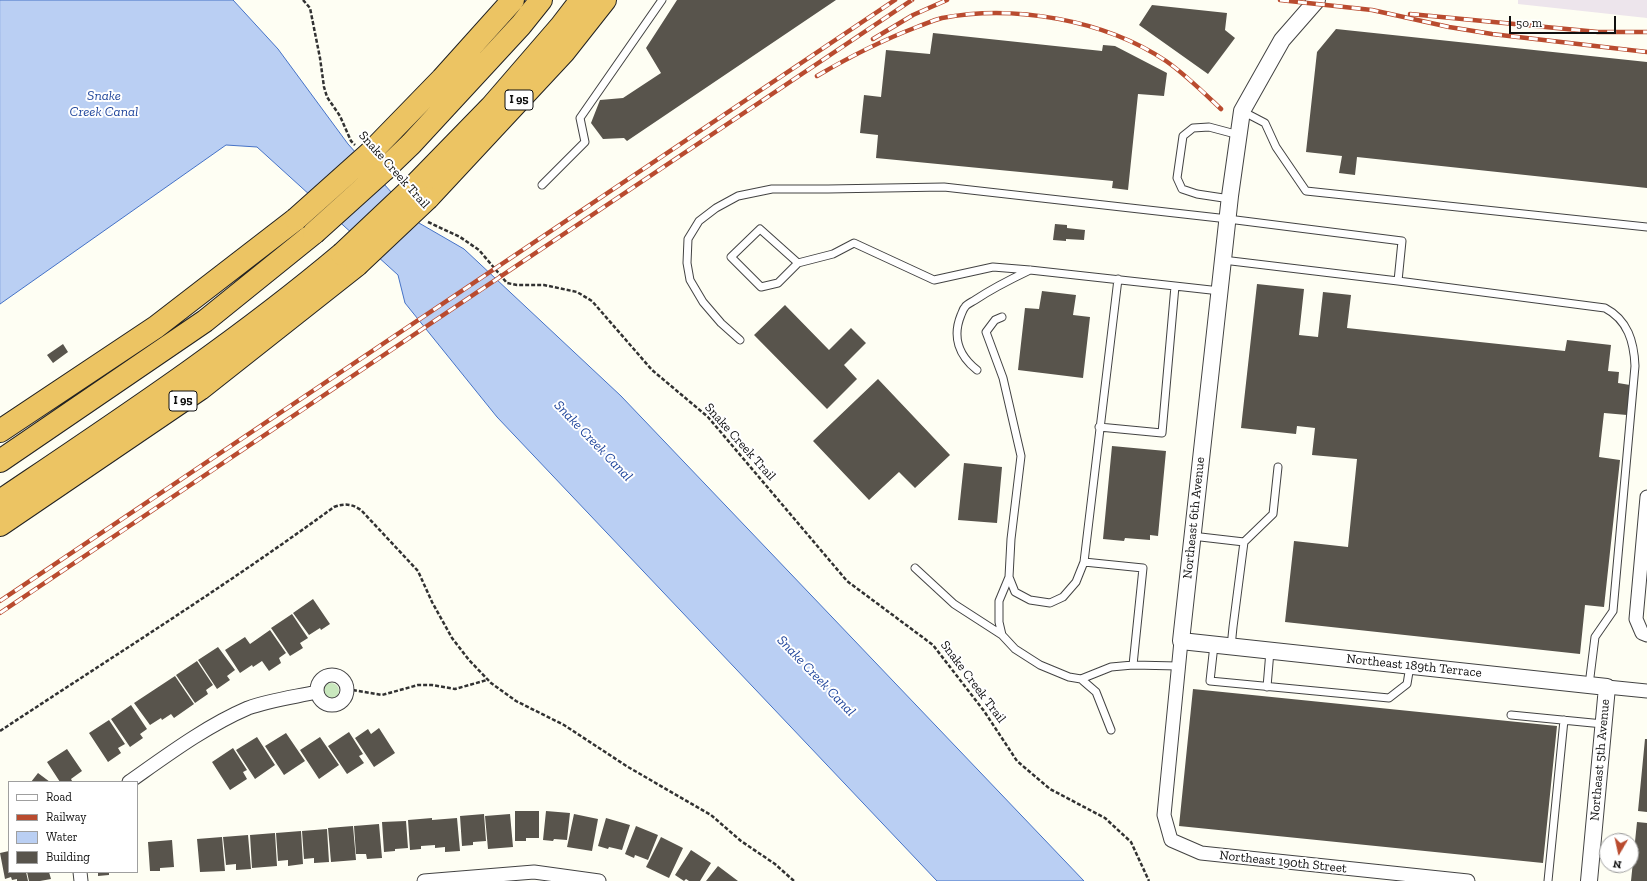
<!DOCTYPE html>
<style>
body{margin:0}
#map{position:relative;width:1647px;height:881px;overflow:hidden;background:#fefef3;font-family:"Zilla Slab",serif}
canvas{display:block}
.legend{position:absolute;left:8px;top:781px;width:130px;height:92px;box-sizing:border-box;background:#fff;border:1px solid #9f9f9f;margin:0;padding:5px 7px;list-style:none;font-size:12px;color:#101010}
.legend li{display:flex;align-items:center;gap:8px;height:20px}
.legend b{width:20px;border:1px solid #9f9f9f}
.north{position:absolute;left:1599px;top:833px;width:40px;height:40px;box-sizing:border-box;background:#fff;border:1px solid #9f9f9f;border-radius:50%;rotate:189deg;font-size:11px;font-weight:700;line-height:16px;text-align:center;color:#101010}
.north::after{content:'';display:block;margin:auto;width:14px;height:18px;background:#b94b2f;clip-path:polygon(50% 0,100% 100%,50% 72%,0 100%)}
.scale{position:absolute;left:1509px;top:16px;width:107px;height:18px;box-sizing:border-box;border:2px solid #101010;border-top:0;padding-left:5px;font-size:12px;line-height:14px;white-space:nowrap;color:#101010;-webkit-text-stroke:3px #fff;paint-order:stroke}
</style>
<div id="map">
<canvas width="1647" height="881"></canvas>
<ul class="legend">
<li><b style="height:5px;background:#fff"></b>Road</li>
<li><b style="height:5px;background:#b94b2f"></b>Railway</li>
<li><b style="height:11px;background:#bacff3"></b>Water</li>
<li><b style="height:11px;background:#58544c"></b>Building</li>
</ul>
<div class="north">N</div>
<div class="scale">50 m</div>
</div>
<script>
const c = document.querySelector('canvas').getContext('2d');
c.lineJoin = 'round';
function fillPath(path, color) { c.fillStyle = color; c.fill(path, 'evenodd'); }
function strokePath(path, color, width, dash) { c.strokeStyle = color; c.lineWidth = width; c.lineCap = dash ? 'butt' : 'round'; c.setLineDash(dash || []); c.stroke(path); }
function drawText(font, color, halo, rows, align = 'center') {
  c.font = font + ' "Zilla Slab",serif'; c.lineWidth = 4; c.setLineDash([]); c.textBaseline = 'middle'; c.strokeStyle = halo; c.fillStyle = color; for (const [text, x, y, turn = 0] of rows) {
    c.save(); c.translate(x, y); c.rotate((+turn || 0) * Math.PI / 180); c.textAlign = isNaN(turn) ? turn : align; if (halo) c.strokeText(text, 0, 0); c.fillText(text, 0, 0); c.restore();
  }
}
fillPath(new Path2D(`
 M1518,0H1647V18L1518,4Z`), '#ede5ec');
fillPath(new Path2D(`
 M323 691a8 8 0 1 1 16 0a8 8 0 1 1-16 0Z`), '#c9e8be');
const water = new Path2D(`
 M0,0H233L278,49L348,144L419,223L464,249L621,396L1084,881H937L497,417L405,303L398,275L257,147L226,145L0,304Z`);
fillPath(water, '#bacff3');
strokePath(water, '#4572c6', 1);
fillPath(new Path2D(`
 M677,0H836L627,141L624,138L603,139L591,123L600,100L623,98L661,73L646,48Z
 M1152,5L1227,13L1225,30L1235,38L1208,74L1139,25Z
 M1336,29L1647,62V188L1357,157L1355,175L1339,173L1342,156L1306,152L1317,52Z
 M933,33L1102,51L1103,45L1115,46L1167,73L1164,96L1138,94L1128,190L1112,188L1113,181L876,158L878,135L860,133L864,95L881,97L886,50L930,54Z
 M1055,224L1067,225V228L1085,230L1084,240L1066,239V241L1053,240Z
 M1257,284L1304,289L1299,335L1318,337L1323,292L1351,295L1347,328L1565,351L1567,340L1611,345L1608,371L1619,372L1618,383L1630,385L1627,415L1604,413L1599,457L1620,460L1604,607L1585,605L1580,654L1285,622L1294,541L1348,547L1357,459L1312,455L1315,428L1297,426L1296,434L1241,428Z
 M1042,291L1076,295L1073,315L1090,317L1083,378L1018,370L1025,308L1039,309Z
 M785,305L829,350L851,328L866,343L844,365L857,379L827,409L754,335Z
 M63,344L68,352L53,363L47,355Z
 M878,379L950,455L915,488L899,472L869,500L813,441Z
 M1112,446L1166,451L1158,536L1150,535V540L1125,538L1124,541L1103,539Z
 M964,463L1002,467L997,523L958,520Z
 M313,599L330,624L321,630L320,628L309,635L293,613Z
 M292,614L308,638L300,643L303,648L290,656L271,628Z
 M270,630L286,653L279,658L281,663L269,671L262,661L253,667L252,665L240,673L225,650L245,637L250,644Z
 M218,647L235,670L227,676L230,680L217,689L198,660Z
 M197,661L213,685L206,690L208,694L195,703L176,675Z
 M175,676L194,704L174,718L171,714L162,720L161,718L150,725L134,703Z
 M1193,689L1557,726L1543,863L1179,826Z
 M131,705L147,729L140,734L143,738L130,747L111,719Z
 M109,720L125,744L118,748L121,753L108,762L89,733Z
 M379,728L395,753L374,767L355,738L368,729L371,734Z
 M349,732L363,754L359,756L364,763L347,774L328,746Z
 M286,733L305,761L284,775L265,746Z
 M257,737L275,765L255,779L236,750Z
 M320,737L339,765L319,779L300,750Z
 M1645,739H1647V812L1638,811Z
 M233,748L247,770L243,772L247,779L230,790L212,762Z
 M67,749L82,771L71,779L72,781L71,782H60L47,762Z
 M38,773L50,782H31Z
 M515,811H539V838H526V841H515Z
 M546,811L570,813L567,840L554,839L553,841L543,840Z
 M484,814L486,841L473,842V845L462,846L460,816Z
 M510,814L513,847L488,849L485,816Z
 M574,814L598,819L592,851L567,847Z
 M432,818V820L457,818L460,851L445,852V847L435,848V845L421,846V849L410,850L408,820Z
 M606,818L630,825L622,850L609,847L608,849L598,846Z
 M406,821L408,848L395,849V851L384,852L382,822Z
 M1637,822L1647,823V881H1631Z
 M379,824L382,858L367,859L366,854H356L354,826Z
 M353,826L356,860L331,862L328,828Z
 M636,826L658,835L648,860L635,855L634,858L625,854Z
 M327,829L329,862L314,863V858L304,859L302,831Z
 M301,831L303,864L288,866V860L278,861L276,833Z
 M275,833L277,866L252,868L250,835Z
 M248,835L251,869L236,870V864L226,865L223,837Z
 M222,837L225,871L200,872L197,839Z
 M661,837L683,848L669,878L646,867Z
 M172,840L174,867L160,868V871H150L148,842Z
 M691,850L711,863L700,881H689L686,879L684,881L675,875Z
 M9,851V872H26L28,881H17V879L12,880L11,877L5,879L0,853Z
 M718,866L738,881H706Z
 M27,872H49L51,879L40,881H29Z
 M98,872H109V875L98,876Z`), '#58544c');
const service = new Path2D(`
 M1242,111L1265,123L1276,147L1306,191L1647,227
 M542,185L585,142L580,118L662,0
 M1230,199L1197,194L1182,189L1177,178L1183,136L1193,128L1209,127L1239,135
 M798,263L778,283L761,287L731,257L760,229L798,263L833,254L854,243L934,280L993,267L1030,270L1175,286
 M1398,281L1605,308C1628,320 1634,342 1635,366L1613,611L1595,637L1589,685
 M1002,317L995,320L986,332L1003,378L1021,456L1011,539L1009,577L1015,592L1030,600L1050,603L1063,597L1076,582L1084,562L1118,279
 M740,340L721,323L703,302L690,280L687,263L688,239L699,221L716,208L738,196L772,189H828L944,187L1228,219L1402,241L1398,281L1223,260
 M977,370C959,356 952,337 961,315C962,313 963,309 965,307C967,304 972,302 975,300C993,288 1011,279 1030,270
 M1099,427L1162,433L1175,286L1220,291
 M1192,536L1244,542L1233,627L1231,647
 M1244,542L1273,514L1278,467
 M1084,562L1143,568L1133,665
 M915,568L954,604L1002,635
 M1009,577L999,601V622L1002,635L1015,649L1040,665L1069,677L1081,679L1096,692L1111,730
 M1214,645L1210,681L1389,698L1407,684L1410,666
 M1081,679L1111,667L1133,665L1178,666
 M1267,687L1270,651
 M1511,715L1603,724
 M1548,881L1564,720`);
const minor = new Path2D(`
 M1647,497L1636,619L1642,633L1647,635
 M1181,641L1164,815L1171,840L1201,853L1468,881
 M317 690a15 15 0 1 1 30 0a15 15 0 1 1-30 0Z
 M1607,687L1647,691
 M129,782C166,756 206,726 248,708C270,700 294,697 317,692
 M80,872L81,881
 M424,881L534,872L599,881`);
const tertiary = new Path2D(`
 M1317,0L1282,40L1242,111L1230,196L1181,641L1607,687L1589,881`);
const motorway = new Path2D(`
 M371,152L442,79L513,0
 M385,169L411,144L521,25L541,0
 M413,187L491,107L561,26L581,0
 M428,198L564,52L605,0
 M0,431L156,327L296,219
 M0,461L205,321L314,233
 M0,501C117,422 234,345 342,254
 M0,525L200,389L357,265`);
strokePath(service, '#434343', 9);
strokePath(minor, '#434343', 15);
strokePath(tertiary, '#434343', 18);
strokePath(motorway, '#212121', 24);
strokePath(new Path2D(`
 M303,0L310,8L320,58L324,87L327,97L340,116L351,141L355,145
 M428,222L460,237L479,250L507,283L517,285H544L577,292L592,301L652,370L708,417L847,581L933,645L984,711L1017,761L1050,789L1105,818L1131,842L1149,881
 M347,689L382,695L418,685H432L455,689L487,680
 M0,731C112,657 226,586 334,507C345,503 352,504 361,510L418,571L432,602L452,638L469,660L491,683L516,701L564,725L628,767L711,815L741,841L775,864L794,881`), '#323232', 2.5, [4, 2]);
strokePath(service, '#fff', 7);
strokePath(minor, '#fff', 13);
strokePath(tertiary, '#fff', 16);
strokePath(motorway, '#ecc463', 22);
const rail = new Path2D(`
 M1280,0L1372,10L1449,27L1492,34L1647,52
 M1410,14L1598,32H1647
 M873,39L913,15L947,0
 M817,76C851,56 880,41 917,27C925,24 934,20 942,18C1014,4 1105,20 1166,61C1186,75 1203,92 1221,109
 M0,601L895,0
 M0,613L912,0`);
strokePath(rail, '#b94b2f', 4.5);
strokePath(rail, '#fff', 3, [9]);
const motorwayBridge = new Path2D(`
 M296,219L371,152
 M314,233L385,169
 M342,254L413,187
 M357,265L428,198`);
strokePath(motorwayBridge, '#212121', 24, []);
strokePath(motorwayBridge, '#ecc463', 22);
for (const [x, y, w] of [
 [519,100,28],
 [183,401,28]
]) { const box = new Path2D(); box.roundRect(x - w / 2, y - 10, w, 20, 3); c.fillStyle = '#fff'; c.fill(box); strokePath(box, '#101010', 1); }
drawText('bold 12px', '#101010', null, [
 ["I 95",519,100],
 ["I 95",183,401]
]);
drawText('13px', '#101010', '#fff', [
 ["Snake Creek Trail",394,170,48],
 ["Snake Creek Trail",740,442,48],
 ["Northeast 6th Avenue",1194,518,-84],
 ["Northeast 189th Terrace",1414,666,6],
 ["Snake Creek Trail",973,682,53],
 ["Northeast 5th Avenue",1600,760,-85],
 ["Northeast 190th Street",1283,862,6]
]);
drawText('italic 14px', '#1f459b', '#fff', [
 ["Snake",104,96],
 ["Creek Canal",104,112],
 ["Snake Creek Canal",593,441,46],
 ["Snake Creek Canal",816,676,46]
]);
</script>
